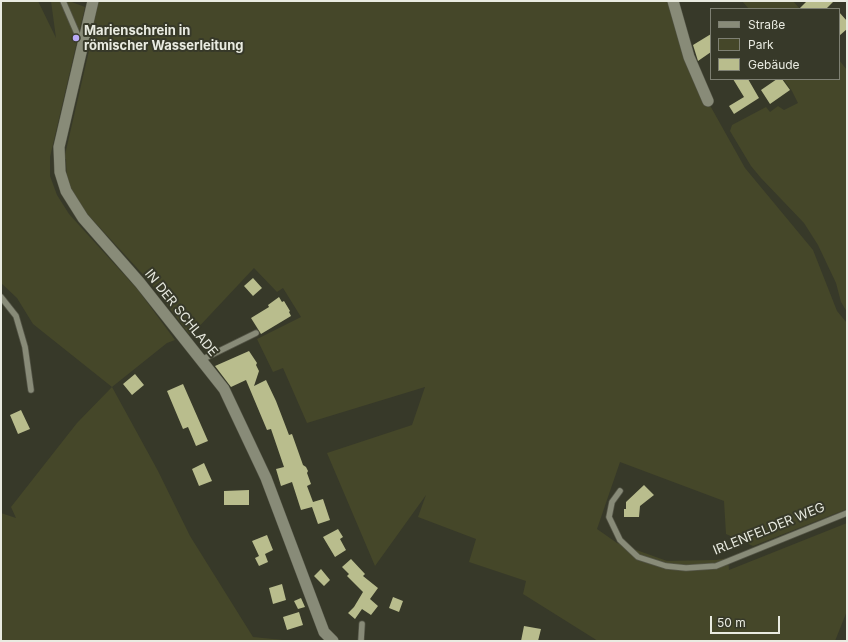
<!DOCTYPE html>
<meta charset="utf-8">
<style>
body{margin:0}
#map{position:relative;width:848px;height:642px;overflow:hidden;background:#373929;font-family:Inter,sans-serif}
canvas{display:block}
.frame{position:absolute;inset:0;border:2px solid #e9ebe1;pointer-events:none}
.legend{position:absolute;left:710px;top:8px;width:130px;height:72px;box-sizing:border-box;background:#373929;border:1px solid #7e8073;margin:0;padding:5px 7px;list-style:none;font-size:12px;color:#e9ebe1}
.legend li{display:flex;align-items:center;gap:8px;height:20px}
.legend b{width:20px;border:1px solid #7e8073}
.scale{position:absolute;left:710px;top:616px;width:70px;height:18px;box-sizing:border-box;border:2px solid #e9ebe1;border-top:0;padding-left:5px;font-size:12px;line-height:14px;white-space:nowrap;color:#e9ebe1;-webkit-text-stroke:3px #373929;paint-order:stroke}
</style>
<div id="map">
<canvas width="848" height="642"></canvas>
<div class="frame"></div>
<ul class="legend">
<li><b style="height:5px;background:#888b78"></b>Straße</li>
<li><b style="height:11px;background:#454729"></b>Park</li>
<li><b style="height:11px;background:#b9bd8d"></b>Gebäude</li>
</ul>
<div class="scale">50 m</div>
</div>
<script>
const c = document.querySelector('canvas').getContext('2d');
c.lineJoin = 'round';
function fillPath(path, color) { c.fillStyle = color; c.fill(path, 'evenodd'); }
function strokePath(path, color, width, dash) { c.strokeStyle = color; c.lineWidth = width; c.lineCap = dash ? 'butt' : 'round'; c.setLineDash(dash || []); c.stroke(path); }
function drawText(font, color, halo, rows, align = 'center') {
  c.font = font + ' Inter,sans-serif'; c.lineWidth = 4; c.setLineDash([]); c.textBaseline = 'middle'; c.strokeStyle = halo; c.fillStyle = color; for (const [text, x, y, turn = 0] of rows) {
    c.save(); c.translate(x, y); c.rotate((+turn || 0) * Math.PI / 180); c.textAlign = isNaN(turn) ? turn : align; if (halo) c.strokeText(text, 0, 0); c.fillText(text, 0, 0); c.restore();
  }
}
fillPath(new Path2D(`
 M1,1H38L56,38L51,1H69L85,7L50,157V176L57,195L69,214L138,290L175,340L167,343L112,387L158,471L190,536L253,637L293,641H1V513L16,518L11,507L77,423L112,387L33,324L17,298L1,283Z
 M96,1H671L698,84L745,168L813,250L837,311L847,323V509L753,546L726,534L724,501L620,462L597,529L617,543L667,561L716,560L728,558L729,570L847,523V611L835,641H598L523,594L526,581L469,562L476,539L418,517L426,495L375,566L327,453L412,425L425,387L307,423L283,368L273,372L257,339L301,317L283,288L277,292L254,268L194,332L189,334L149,281L79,205L67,183L66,159H64L91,42Z
 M742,1H793L800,9H749Z
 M839,60L847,70V312L841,302L836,283L818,245L804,223L761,178L751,166L730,131L732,125L766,107L770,112L778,106L784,110L798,103L792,91L783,79H839Z`), '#454729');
fillPath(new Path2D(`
 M807,1H834L826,9H799Z
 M839,12L847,21V29L839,36Z
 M711,34V52L698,61L693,45Z
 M733,79H748L759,98L734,114L729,106L744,97Z
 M777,79H782L790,90L770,104L761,90Z
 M253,278L262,288L253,296L244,286Z
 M279,297L282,302L284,301L290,311L289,312L291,316L261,334L251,318L269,307L268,305Z
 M249,351L257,363L256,365L259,371L254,386L266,380L276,401L289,435L292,434L303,465L306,467L308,471L307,473L311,484L307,486L313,502L323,499L330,520L318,524L312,507L301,510L292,482L281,486L276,469L284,467L271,429L267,430L246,380L231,387L215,366Z
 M135,374L144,385L132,395L123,384Z
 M183,384L208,441L196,446L188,427L183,429L167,391Z
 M21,410L30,429L18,434L10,415Z
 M204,463L212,481L199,486L192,469Z
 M644,485L654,495L640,506L639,517H624V509H626V502Z
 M249,490V505H224V491Z
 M338,529L343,537L340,539L346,550L335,557L323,537Z
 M267,535L273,550L265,554L268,562L259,566L255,558L259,556L252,541Z
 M351,559L365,574L363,576L378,588L370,599L378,606L371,615L362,609L355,619L348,613L354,607L363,592L347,576L349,574L342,567Z
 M321,569L330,580L324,586L314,576Z
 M282,584L286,600L273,604L269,588Z
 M393,597L403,601L399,612L389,608Z
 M301,598L305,607L298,609L294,601Z
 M299,612L303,625L287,630L283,617Z
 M524,626L541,629L538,641H521Z`), '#b9bd8d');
const service = new Path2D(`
 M63,1L82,45
 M1,297L16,316L25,347L31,390
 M201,360L256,333
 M620,491L612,502L609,517L620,540L638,557L666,566L686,568L716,566L847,513
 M361,641L362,624`);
const minor = new Path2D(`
 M93,1L59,147L60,172L66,191L83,218L140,283L224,389L266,478L324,632L333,641
 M673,1L689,57L708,101`);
strokePath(service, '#545547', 7);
strokePath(minor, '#545547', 12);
strokePath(service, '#888b78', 5.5);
strokePath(minor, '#888b78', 11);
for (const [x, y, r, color] of [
 [76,38,4,"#b9aaf7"]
]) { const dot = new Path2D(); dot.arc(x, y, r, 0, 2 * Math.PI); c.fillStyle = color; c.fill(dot); strokePath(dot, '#373929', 1.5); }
drawText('bold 13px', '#e9ebe1', '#373929', [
 ["Marienschrein in",84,31],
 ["römischer Wasserleitung",84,46]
], 'left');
drawText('13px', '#e9ebe1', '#373929', [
 ["IN DER SCHLADE",181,313,51],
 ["IRLENFELDER WEG",769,529,-22]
]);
</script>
